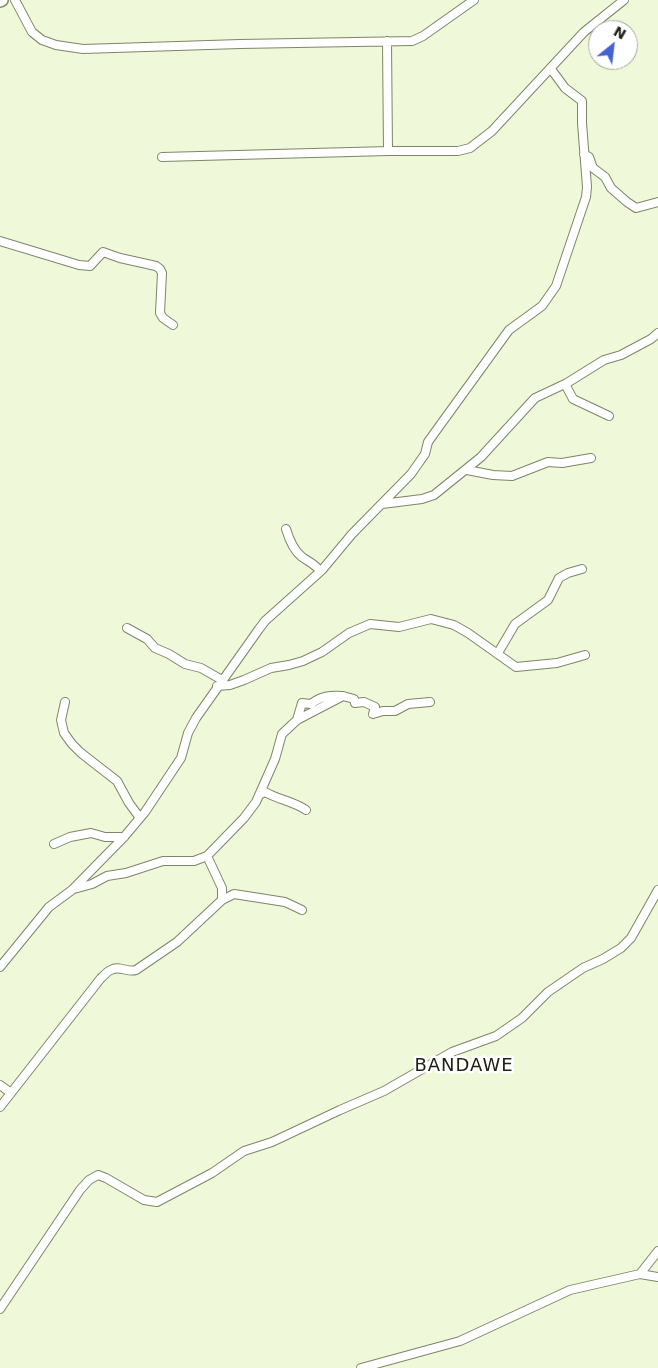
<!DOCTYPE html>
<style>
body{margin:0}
#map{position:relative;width:658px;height:1368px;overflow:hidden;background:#eff8d9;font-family:"DejaVu Sans",sans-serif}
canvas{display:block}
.north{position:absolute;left:588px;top:20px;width:50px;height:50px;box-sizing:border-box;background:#fff;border:1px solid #a6a7a2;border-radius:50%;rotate:29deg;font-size:14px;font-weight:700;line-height:20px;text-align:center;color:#202217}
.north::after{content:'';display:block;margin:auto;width:18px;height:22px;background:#4661d4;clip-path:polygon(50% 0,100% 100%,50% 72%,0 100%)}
</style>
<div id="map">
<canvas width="658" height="1368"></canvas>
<div class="north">N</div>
</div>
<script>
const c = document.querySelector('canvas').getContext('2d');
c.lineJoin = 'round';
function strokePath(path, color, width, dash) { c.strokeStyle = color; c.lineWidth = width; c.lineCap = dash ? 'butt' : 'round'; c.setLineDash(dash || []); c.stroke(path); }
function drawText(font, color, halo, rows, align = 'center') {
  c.font = font + ' "DejaVu Sans",sans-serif'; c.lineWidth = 5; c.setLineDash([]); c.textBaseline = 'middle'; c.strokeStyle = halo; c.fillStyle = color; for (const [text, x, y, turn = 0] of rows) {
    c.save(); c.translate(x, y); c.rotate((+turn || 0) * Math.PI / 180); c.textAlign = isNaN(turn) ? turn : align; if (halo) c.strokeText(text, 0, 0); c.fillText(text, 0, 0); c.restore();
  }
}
const minor = new Path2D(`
 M15,0L32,32L42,40L56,45L83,49L240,44L412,41L423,36L474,0
 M387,41L388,151
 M584,154L589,157L593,168L605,177L611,188L627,202L636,208L658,202
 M162,157L388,151H458L470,148L492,131L584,32L624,0
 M0,241L79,265L90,266L103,252L120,258L156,266L160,269L162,273L160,313L163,318L173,325
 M565,384L573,399L609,416
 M467,470L493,475L512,476L548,462L562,463L591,458
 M382,504L422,499L434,495L481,457L535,398L567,383L604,360L621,355L651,339L658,333
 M286,529C289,539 293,550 302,557C309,562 315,564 320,571
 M127,628L147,639L155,648L169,654L185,664L201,668L222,680
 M498,653L515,624L548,600L559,578L568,573L582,569
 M217,686L230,685L244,680L271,668L289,665L303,661L322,652L349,633L370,624L399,627L431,619L454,625L468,633L516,667L557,663L585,655
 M65,702L61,720L64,733L72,744L81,753L117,781L129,803L140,818
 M297,720L302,703L311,704C321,696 330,695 343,696
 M261,794L265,792C279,800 293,801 306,810
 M54,844L70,837L91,833L105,837H124
 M207,856L222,888V900
 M74,889L92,884L107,876L126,873L163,861H194L207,856L244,818L256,802L275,759L282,734L297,720L343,696L354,699L355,703L364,702L375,707L373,714L383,711H395L408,704L430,702
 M0,967L49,907L72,890L124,837L145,812L181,758L188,733L196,718L259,629L265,621L322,570L352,534L411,474L425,454L428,442L438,428L509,330L542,306L556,286L586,197L587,187L582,123V101L565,88L551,69
 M0,1085L11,1093
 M0,1107L101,978C104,976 107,971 111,970C119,965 128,973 136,970L177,942L222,900L234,894L285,902L302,910
 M640,1274L658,1251
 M0,1309L80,1190L89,1180L98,1175L106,1178L144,1200L157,1202L212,1173L244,1151L272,1142L340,1110L384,1091L452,1052L496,1036L522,1018L548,992L583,968L603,959L621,948L631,938L658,890
 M361,1368L460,1341L570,1290L640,1274L658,1277`);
const highway = new Path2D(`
 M0,1L2,0`);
strokePath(minor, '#7e856a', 10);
strokePath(highway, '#7e856a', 14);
strokePath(minor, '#fff', 8);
strokePath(highway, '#fff', 11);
c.letterSpacing = '1px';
drawText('18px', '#202217', '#fff', [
 ["BANDAWE",464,1066]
]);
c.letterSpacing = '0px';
</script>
